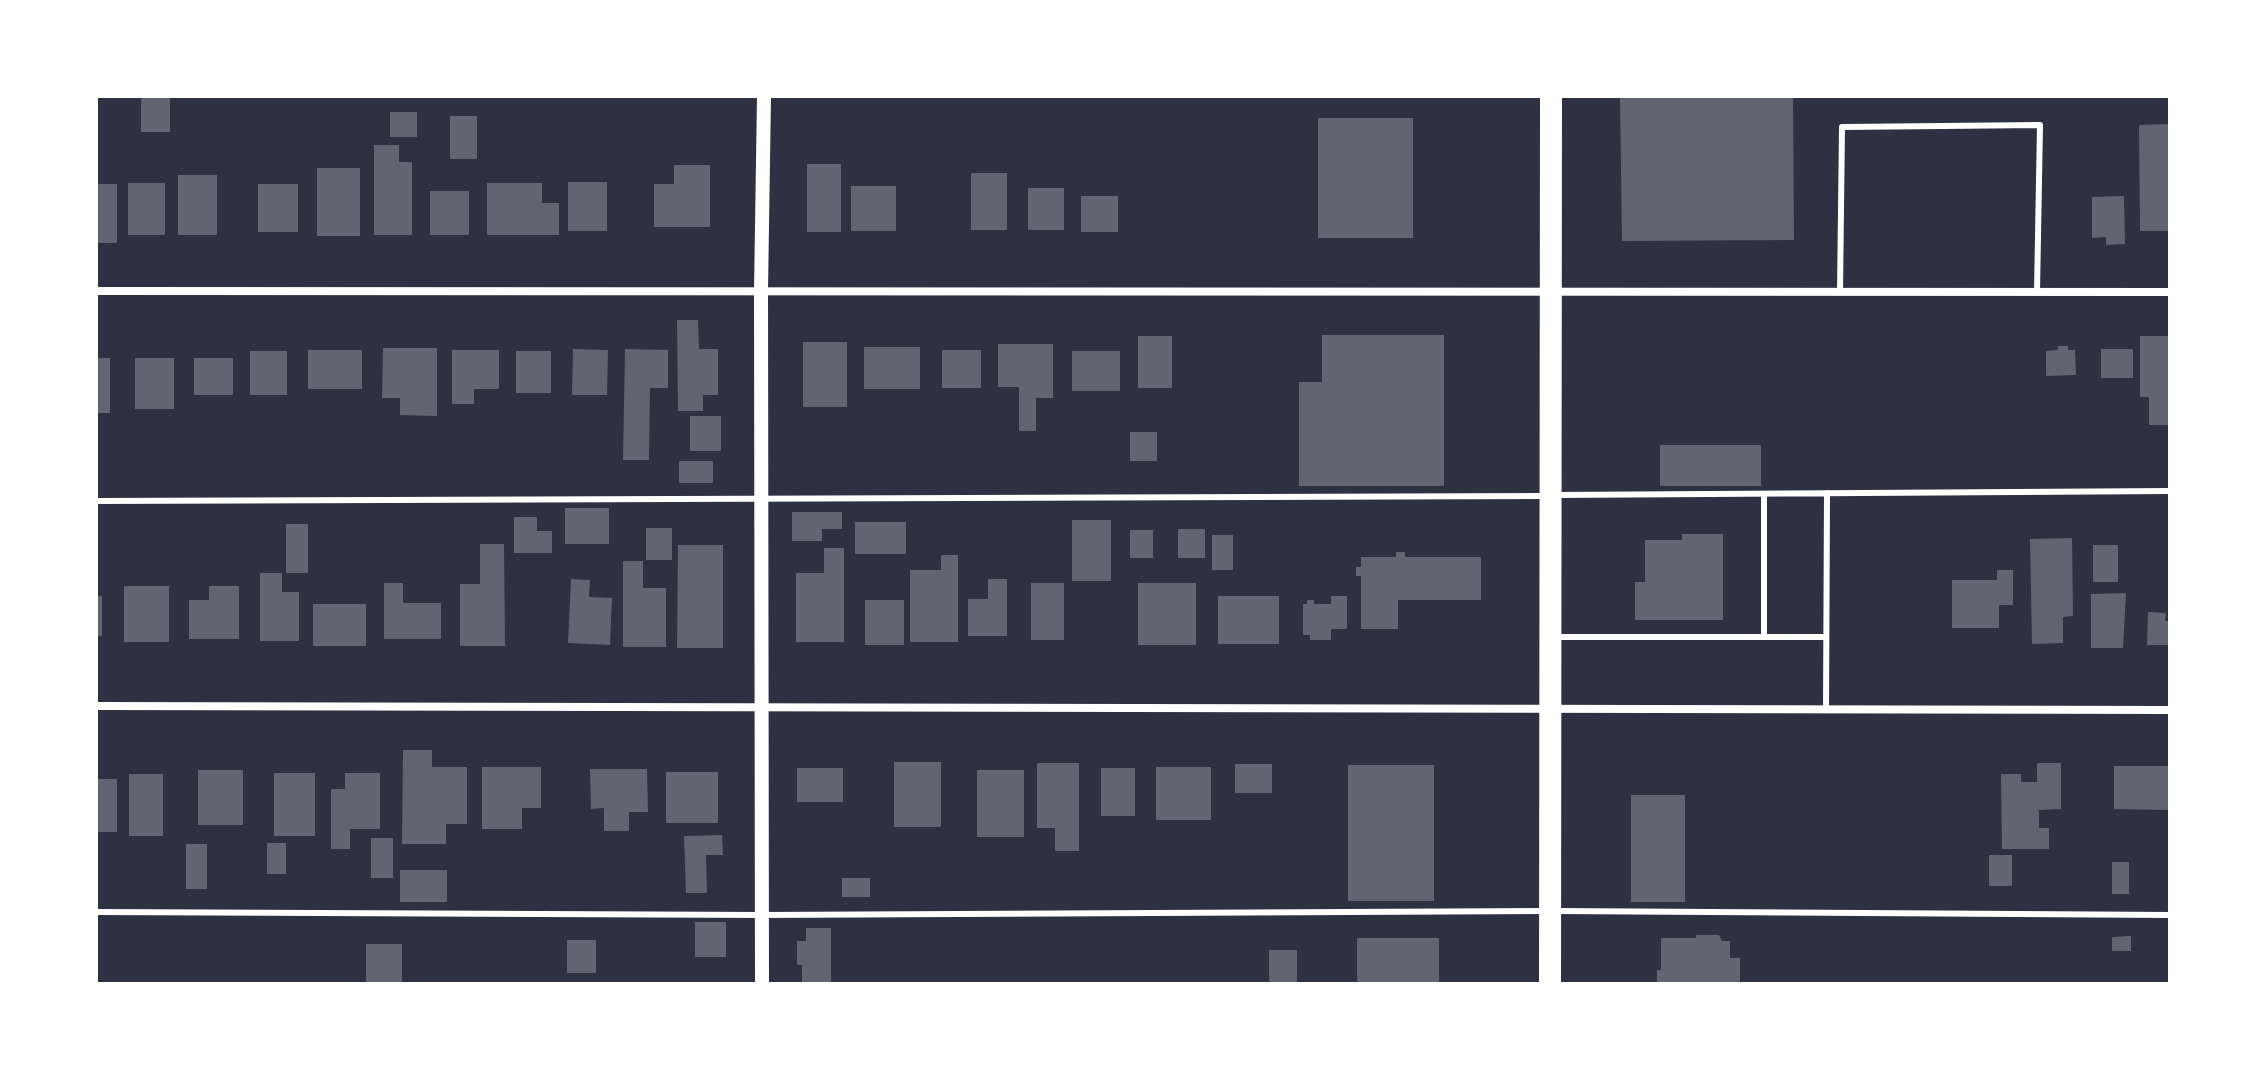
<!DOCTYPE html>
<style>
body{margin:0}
#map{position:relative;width:2266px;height:1080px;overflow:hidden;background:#2d3142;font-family:Manrope,sans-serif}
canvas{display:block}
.frame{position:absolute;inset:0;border:98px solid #fff;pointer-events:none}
</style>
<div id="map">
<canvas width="2266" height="1080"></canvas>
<div class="frame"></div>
</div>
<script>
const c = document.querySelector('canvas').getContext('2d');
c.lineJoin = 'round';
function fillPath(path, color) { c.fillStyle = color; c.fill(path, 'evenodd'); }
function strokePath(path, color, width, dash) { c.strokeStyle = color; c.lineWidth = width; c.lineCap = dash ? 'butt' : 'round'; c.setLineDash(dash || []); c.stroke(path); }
fillPath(new Path2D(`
 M141,96H170V132H141Z
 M1620,96H1793L1794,240L1622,241Z
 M390,112H417V137H390Z
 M450,116H477V159H450Z
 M1318,118H1413V238H1318Z
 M2169,124L2170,231H2140L2139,125Z
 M374,145H399V162H412V235H374Z
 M807,164H841V232H807Z
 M674,165H710V227H654V184H674Z
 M317,168H360V236H317Z
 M971,173H1007V230H971Z
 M178,175H217V235H178Z
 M568,182H607V231H568Z
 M128,183H165V235H128Z
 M487,183H542V203H559V235H487Z
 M96,184H117V243H96Z
 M258,184H298V232H258Z
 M851,186H896V231H851Z
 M1028,188H1064V230H1028Z
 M430,191H469V235H430Z
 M1081,196H1118V232H1081Z
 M2124,196L2125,244L2106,245V237L2092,238V197Z
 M677,320H698L699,349H718V395H703V411H678Z
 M1322,335H1444V486H1299V382H1322Z
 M1138,336H1172V388H1138Z
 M2140,336H2170V425H2149V397H2140Z
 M803,342H847V407H803Z
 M998,344H1053V398H1036V431H1019V387H998Z
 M2058,346H2068V350H2075L2076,375L2046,376V351L2058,350Z
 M864,347H920V389H864Z
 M383,348H437V416L400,415V398H382Z
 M573,349L608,350L607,395H572Z
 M625,349L668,350V388H650L649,460H623Z
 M2101,349H2133V378H2101Z
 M308,350H362V389H308Z
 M452,350H499V389H474V404H452Z
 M942,350H981V388H942Z
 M250,351H287V395H250Z
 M516,351H551V393H516Z
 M1072,351H1120V391H1072Z
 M96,358H110V413H96Z
 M135,358H174V409H135Z
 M194,358H233V395H194Z
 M690,416H721V451H690Z
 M1130,432H1157V461H1130Z
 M1660,445H1761V486H1660Z
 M679,461H713V483H679Z
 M565,508H609V544H565Z
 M792,512H842V529H822V541H792Z
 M514,517H537V531H552V553H514Z
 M1072,520H1111V581H1072Z
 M855,522H906V554H855Z
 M286,524H308V573H286Z
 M646,528H672V560H646Z
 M1178,529H1205V558H1178Z
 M1130,530H1153V558H1130Z
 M1682,534H1723V620H1635V582H1645V540H1682Z
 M1212,535H1233V570H1212Z
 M2072,538L2073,616L2063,617V643L2032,644L2030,539Z
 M480,544H504L505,646H460V584H480Z
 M678,545H723V648H677Z
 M2093,545H2118V582H2093Z
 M824,548H844V642H796V573H824Z
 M1396,552H1405V557H1481V600H1398V629H1361V576H1356V567H1361V557H1396Z
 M941,555H958V642H910V570H941Z
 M623,561H643V588H666V647H623Z
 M1997,570H2013V605H1999V628H1952V580H1997Z
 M260,573H282V592H299V641H260Z
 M571,579L590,580L589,597L612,598L610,645L568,643Z
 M988,579H1007V636H968V599H988Z
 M384,583H403V603H441V639H384Z
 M1031,583H1064V640H1031Z
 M1138,583H1196V645H1138Z
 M124,586H169V642H124Z
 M209,586H239V639H189V600H209Z
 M2126,593L2123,648H2091V594Z
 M96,596H102V636H96Z
 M1218,596H1279V644H1218Z
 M1331,596H1347V629H1331V640H1310V635H1303V604H1307V600H1314V604H1331Z
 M865,600H904V645H865Z
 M313,604H366V646H313Z
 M2148,612L2166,613L2165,621H2170V645H2147Z
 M403,750H432V767H467V824H446V844H402Z
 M894,762H941V827H894Z
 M1037,763H1079V851H1055V828H1037Z
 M2037,763H2061V809L2039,810V828H2049V849H2002L2001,774H2021V782H2037Z
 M1235,764H1272V793H1235Z
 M1348,765H1434V901H1348Z
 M2114,766H2170V810L2114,809Z
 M482,767H541V808H522V829H482Z
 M1156,767H1211V820H1156Z
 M797,768H843V802H797Z
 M1101,768H1135V816H1101Z
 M590,769H647L648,812H629V831H604V808L591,809Z
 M198,770H243V825H198Z
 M977,770H1024V837H977Z
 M666,772H718V823H666Z
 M274,773H315V836H274Z
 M345,773H380V829H350V849H331V789H345Z
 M129,774H163V836H129Z
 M96,779H117V832H96Z
 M1631,795H1685V902H1631Z
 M722,835L723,855H706L707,893H686L684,836Z
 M371,838H393V878H371Z
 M267,843H286V874H267Z
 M186,844H207V889H186Z
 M1989,855H2012V886H1989Z
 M2112,862H2129V894H2112Z
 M400,870H447V902H400Z
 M842,878H870V897H842Z
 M695,922H726V957H695Z
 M806,928H831V984H802V965H797V941H806Z
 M1696,935H1719L1722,941H1730V958H1740V984H1657V970H1661V938H1696Z
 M2131,936V951H2112V937Z
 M1357,938H1439V984H1357Z
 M567,940H596V973H567Z
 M366,944H402V984H366Z
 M1269,950H1297V983H1269Z`), '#626471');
strokePath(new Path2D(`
 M1840,292L1842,127L2040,125L2037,292
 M1556,495L2170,491
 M96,501L1544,496
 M1554,637H1826
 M1764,637V494
 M1826,710L1827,493
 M1556,911L2170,915
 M96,912L762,915L1544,911`), '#fff', 6);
strokePath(new Path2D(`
 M96,291L2170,292
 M96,706L2170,710`), '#fff', 8);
strokePath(new Path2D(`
 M762,984L761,291L764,96`), '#fff', 14);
strokePath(new Path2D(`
 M1550,984L1551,96`), '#fff', 22);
</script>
